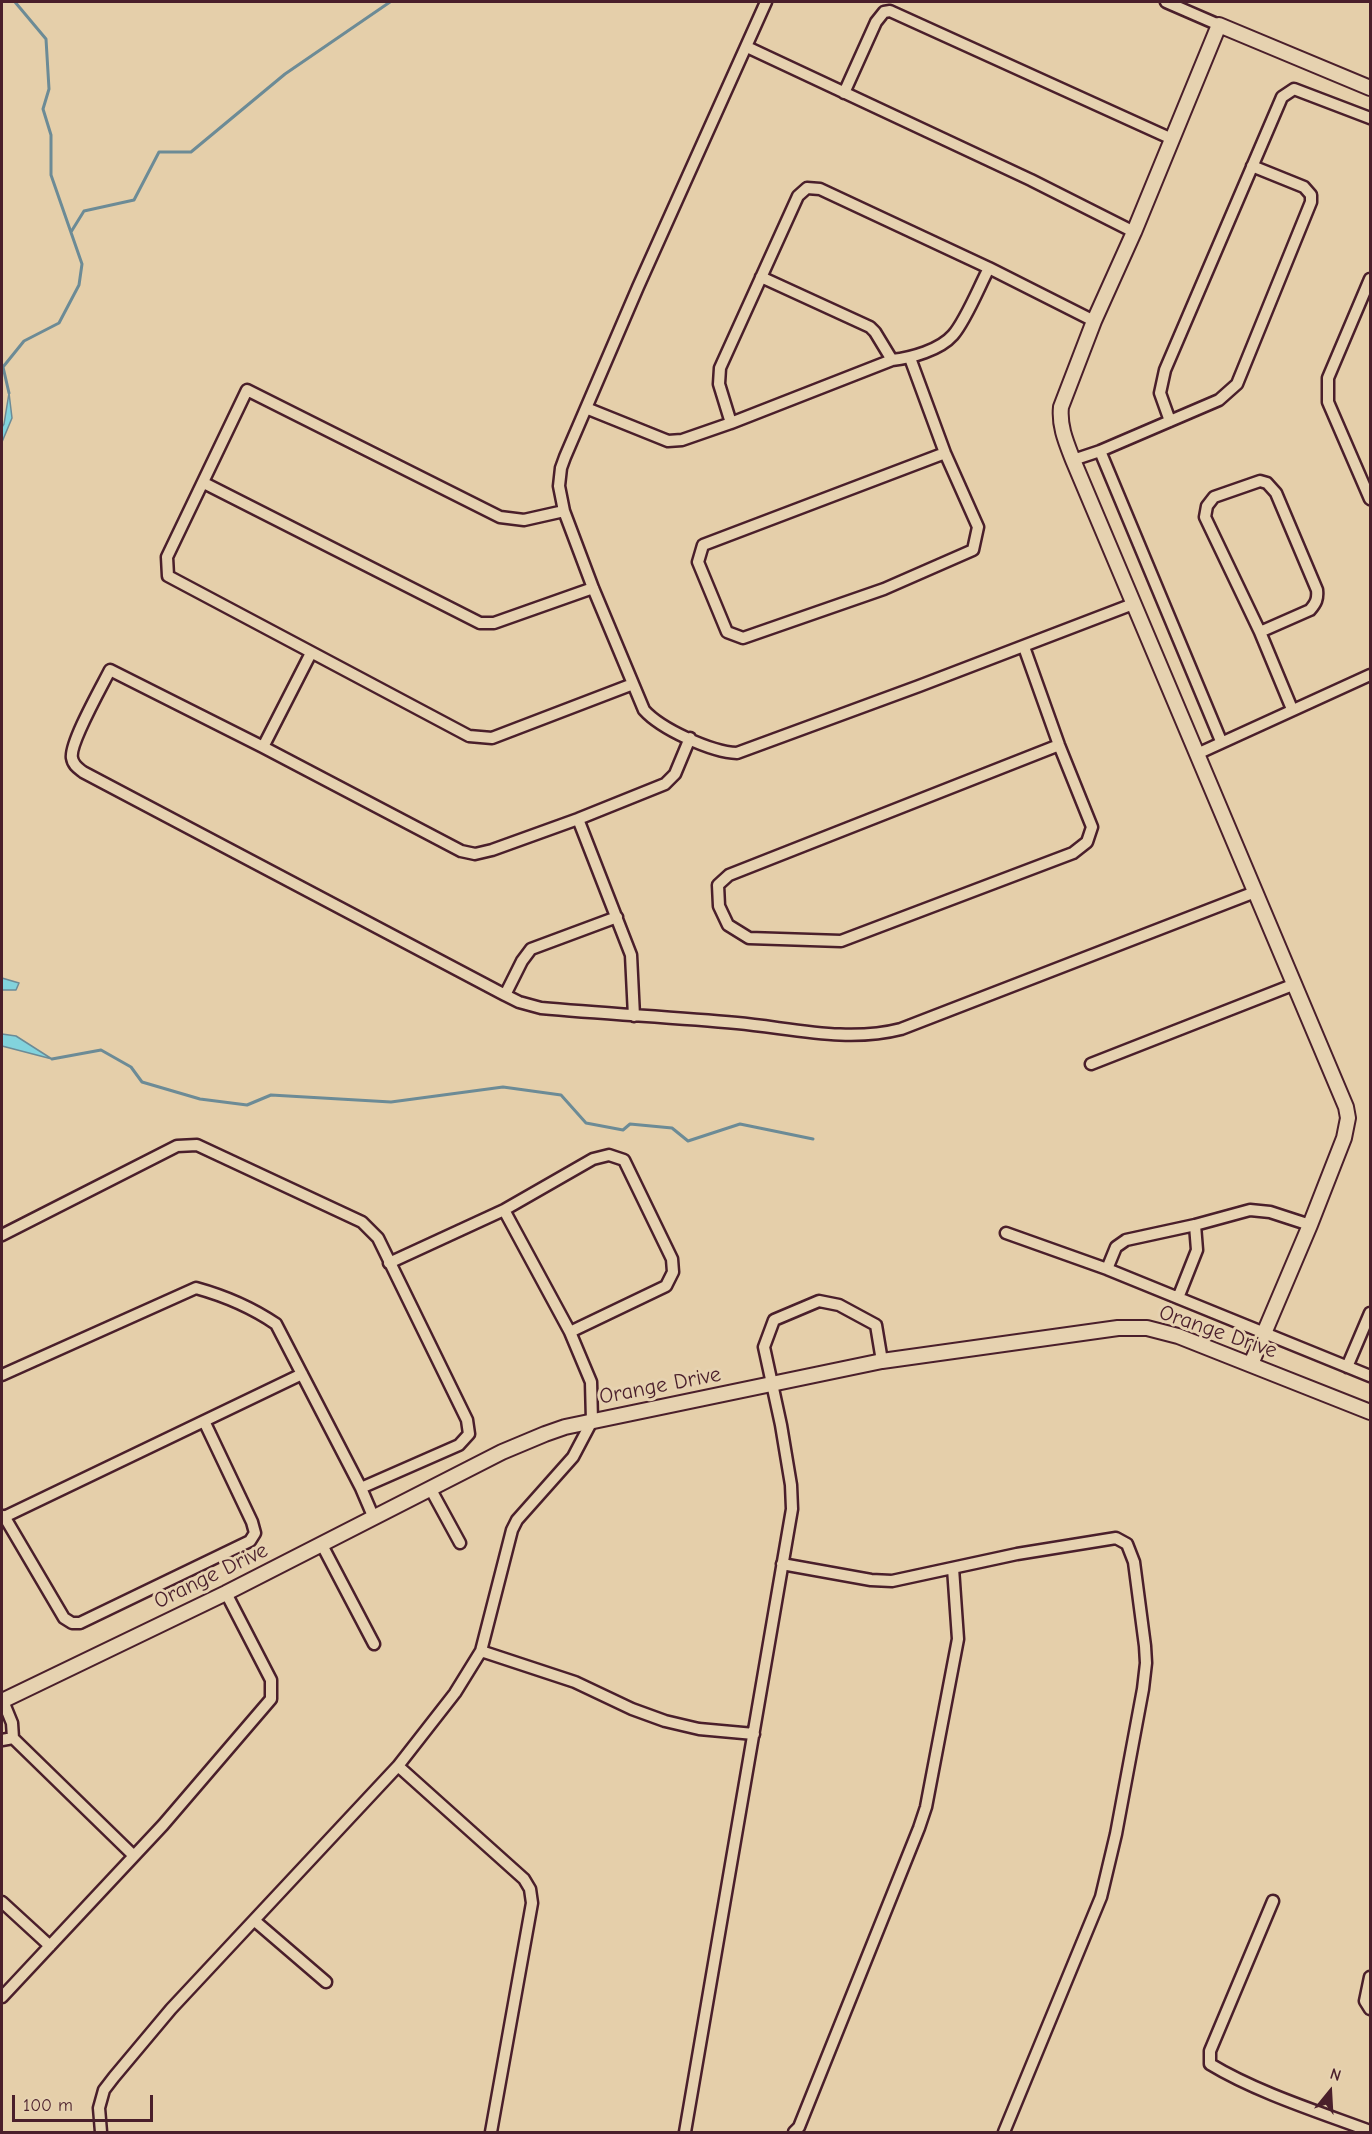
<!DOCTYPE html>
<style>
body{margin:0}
#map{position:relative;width:1372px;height:2134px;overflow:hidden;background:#e5cfaa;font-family:"Comic Neue",sans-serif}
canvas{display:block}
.frame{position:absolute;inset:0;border:3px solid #4a1f2b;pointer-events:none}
.north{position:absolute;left:1300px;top:2062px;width:60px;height:60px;-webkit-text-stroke:4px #e6d2b0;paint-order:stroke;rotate:18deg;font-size:16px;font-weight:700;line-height:24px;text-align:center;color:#4a1f2b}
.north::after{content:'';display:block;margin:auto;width:21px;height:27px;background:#4a1f2b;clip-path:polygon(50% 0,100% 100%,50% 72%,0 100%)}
.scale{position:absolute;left:12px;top:2095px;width:141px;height:27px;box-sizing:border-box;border:3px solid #4a1f2b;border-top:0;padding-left:8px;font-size:18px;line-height:21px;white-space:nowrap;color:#4a1f2b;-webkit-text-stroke:4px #e6d2b0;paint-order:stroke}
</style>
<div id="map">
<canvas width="1372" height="2134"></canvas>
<div class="frame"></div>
<div class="north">N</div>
<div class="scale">100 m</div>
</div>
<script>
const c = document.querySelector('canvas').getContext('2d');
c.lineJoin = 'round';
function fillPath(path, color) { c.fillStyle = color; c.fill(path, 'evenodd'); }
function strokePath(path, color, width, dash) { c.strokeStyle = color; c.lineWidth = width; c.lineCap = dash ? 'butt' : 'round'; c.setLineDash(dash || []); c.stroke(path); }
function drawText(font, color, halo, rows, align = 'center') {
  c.font = font + ' "Comic Neue",sans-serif'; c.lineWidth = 6; c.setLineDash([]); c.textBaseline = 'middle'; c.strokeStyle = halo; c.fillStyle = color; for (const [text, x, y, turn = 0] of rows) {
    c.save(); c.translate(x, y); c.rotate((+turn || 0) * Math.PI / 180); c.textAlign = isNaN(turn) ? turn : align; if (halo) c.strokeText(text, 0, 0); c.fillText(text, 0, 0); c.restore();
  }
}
const water = new Path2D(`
 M9,393L12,418L2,442V427L4,424Z
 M2,978L19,983L16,990H2Z
 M2,1034L16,1036L52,1059L2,1046Z`);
fillPath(water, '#82d3dd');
strokePath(water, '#6c8b96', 1.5);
strokePath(new Path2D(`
 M71,232L84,211L134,200L159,152H191L285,74L390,2
 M9,393L3,367L24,341L59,323L79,285L82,264L51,175V135L43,109L49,89L46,39L15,2
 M52,1059L101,1050L131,1067L142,1082L200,1099L247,1105L271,1095L391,1102L503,1087L561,1095L586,1123L623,1130L630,1124L672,1128L688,1141L740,1124L813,1139`), '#6c8b96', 3);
const street = new Path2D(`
 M766,2L638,287L565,457L561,468L559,486L564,511L593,588L644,710C661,729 711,752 737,753L919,686L1133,604
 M1166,2L1219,25
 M747,47L1031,180L1134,232
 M844,93L876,22L884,12L890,11L1172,139
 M761,277L870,327L875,332L892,360
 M1370,279L1328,378V402L1370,499
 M910,358L945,453L978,527L973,550L884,589L743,638L727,632L698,562L703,545L945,453
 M586,408L668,441L682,440L731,423L892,360C911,358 940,350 953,335C966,320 979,287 989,268
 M1170,421L1160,393L1165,370L1282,97L1294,89L1370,118
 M731,423L719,384L720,368L798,196L807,188L820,189L989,268L1094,321
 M1100,451L1221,741
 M1073,460L1100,451L1219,400L1237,384L1311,202V195L1304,187L1252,166
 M204,483L480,623H494L593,588
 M564,511L524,520L500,517L247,390L167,557L168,576L469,736L492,738L633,684
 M1260,632L1310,610C1316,603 1318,599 1317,590L1276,493L1267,483L1260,481L1214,497L1207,506L1205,517L1260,632L1292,709
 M1024,647L1059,745L1092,827L1087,842L1073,853L841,941L749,938L728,925L719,906L718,885L729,875L1059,745
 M690,738L675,774L665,784L578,819L492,850L475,854L461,851L263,747L110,670C102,686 69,744 72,758C73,765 78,768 83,772L505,995L519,1002L541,1008C606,1014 672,1017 737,1023C791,1028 847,1043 901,1029L1255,892
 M263,747L311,653
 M1197,754L1370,675
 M578,819L631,955L634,1016
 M505,995L522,961L531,949L617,917
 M1091,1064L1295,984
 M1006,1233L1107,1269L1370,1376
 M2,1235L177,1146L197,1145L362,1222L378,1238L467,1420L469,1434L459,1445L361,1488
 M389,1263L504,1210L593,1159L609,1155L624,1160L672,1259L673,1272L666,1286L570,1332
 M1107,1269L1116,1247L1126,1240L1195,1225L1250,1210L1270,1212L1310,1225
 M1178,1298L1197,1250L1195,1225
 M1347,1367L1370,1313
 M2,1375L196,1288C225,1296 251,1307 276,1324L361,1488L373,1516
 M430,1488L460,1543
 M4,1516L64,1618L72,1623H80L250,1541L255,1533L252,1522L204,1421
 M2,1518L302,1374
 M322,1545L374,1644
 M782,1564L871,1580L892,1581L1017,1554L1116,1538L1127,1544L1134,1562L1145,1646L1146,1663L1143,1689L1116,1834L1101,1897L1004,2132
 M481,1651L575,1682L632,1709L665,1721L699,1729L754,1734
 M3,1701L12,1723L13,1738
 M2,1740L13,1738L133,1855
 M398,1766L524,1879L530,1889L532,1903L491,2132
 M1273,1901L1210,2051V2064C1256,2092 1319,2112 1370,2131
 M2,1902L50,1946
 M255,1921L326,1982
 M1370,1977L1365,2001L1370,2009
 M2,1997L163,1825L271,1699V1680L226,1593
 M101,2132L99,2108L104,2090L114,2077L171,2009L398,1766L455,1693L481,1651L512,1530L517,1520L573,1457L592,1421L591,1382L570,1332L504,1210
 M685,2132L792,1509L791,1485L781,1425L764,1347L774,1320L819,1301L839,1305L876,1325L882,1361
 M794,2132L799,2127L919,1828L926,1807L958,1639L953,1568`);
const secondary = new Path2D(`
 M1251,1364L1310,1225L1344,1138L1348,1118L1346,1107L1073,460C1066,442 1059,426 1061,407L1094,321L1134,232L1219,25L1370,88
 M2,1701L226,1593L502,1452L545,1434L565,1427L882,1361L1118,1328H1147L1178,1336L1370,1412`);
strokePath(street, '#4a1f2b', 15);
strokePath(secondary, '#4a1f2b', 18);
strokePath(street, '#e6d2b0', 10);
strokePath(secondary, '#e6d2b0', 14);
drawText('22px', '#4a1f2b', '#e6d2b0', [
 ["Orange Drive",1218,1332,19],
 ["Orange Drive",660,1386,-11],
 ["Orange Drive",211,1576,-26]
]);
</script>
